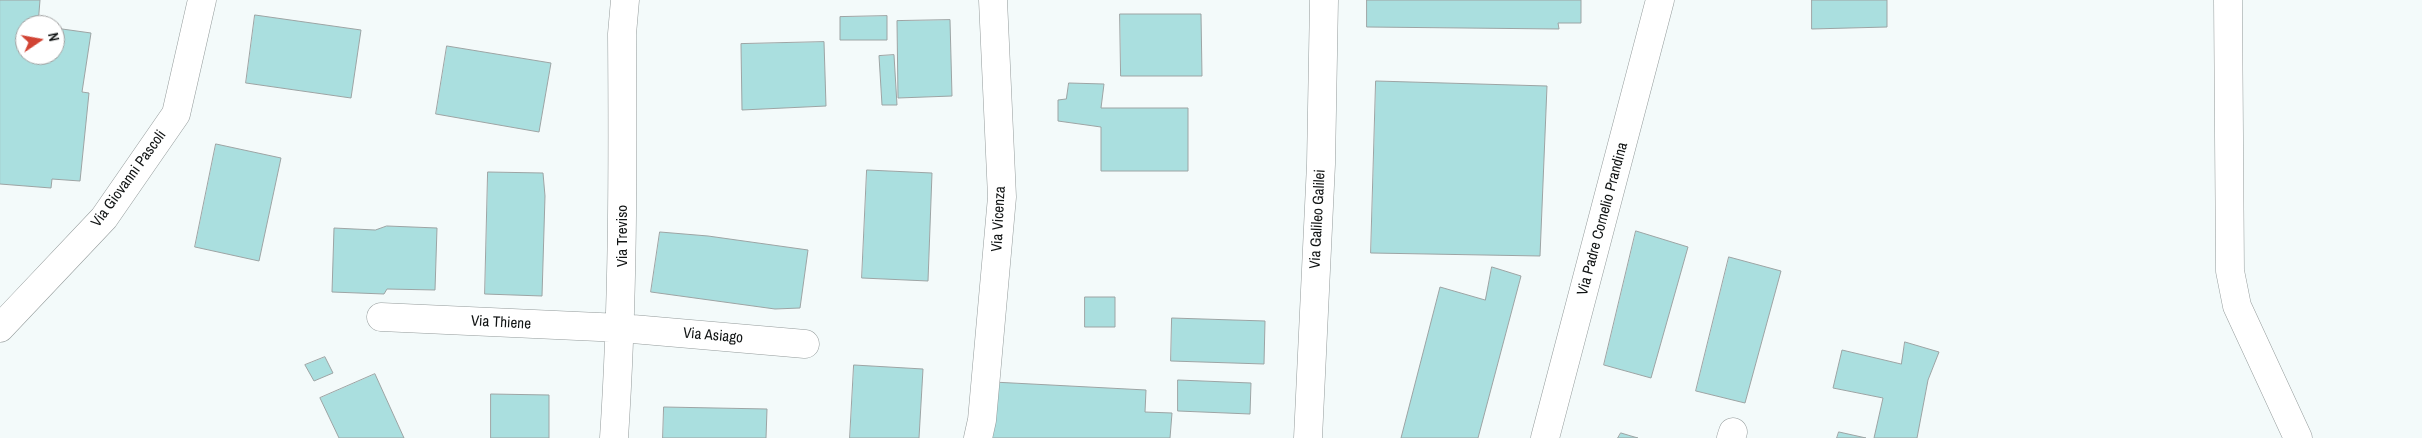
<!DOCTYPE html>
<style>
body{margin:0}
#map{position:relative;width:2422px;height:438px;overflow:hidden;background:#f3fafa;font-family:"Archivo Narrow",sans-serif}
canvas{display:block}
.north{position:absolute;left:15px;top:15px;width:50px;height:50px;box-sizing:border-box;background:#fff;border:1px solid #a0a1a1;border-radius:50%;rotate:78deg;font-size:14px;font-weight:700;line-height:20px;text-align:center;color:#111414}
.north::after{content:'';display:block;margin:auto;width:18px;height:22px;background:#d14434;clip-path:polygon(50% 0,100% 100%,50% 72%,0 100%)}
</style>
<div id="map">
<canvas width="2422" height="438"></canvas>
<div class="north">N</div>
</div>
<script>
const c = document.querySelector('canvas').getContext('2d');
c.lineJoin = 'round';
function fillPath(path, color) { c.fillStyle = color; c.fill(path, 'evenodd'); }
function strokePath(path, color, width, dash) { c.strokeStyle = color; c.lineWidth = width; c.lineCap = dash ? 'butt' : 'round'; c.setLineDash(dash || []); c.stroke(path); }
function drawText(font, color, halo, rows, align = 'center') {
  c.font = font + ' "Archivo Narrow",sans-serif'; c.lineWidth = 4; c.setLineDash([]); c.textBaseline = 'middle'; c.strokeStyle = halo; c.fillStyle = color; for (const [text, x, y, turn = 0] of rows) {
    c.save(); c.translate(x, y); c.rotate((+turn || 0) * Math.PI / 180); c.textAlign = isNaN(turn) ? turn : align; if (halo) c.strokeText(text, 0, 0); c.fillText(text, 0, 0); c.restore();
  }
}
const building = new Path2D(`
 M0,0H40L38,25H25V55H55V28L91,33L82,92L89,93L80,181L52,179L51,188L0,184Z
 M1367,0H1581V23H1558L1559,29L1367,27Z
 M1812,0H1887V27L1812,29Z
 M1120,14H1201L1202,76H1121Z
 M255,15L361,30L351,98L246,83Z
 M887,16V40H840V17Z
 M950,20L952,96L898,98L897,21Z
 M824,42L826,106L742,110L741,44Z
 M447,46L551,63L539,132L436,114Z
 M894,55L897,105H882L879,56Z
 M1376,81L1547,86L1540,256L1371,253Z
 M1069,83L1104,84L1101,108H1188V171H1101V127L1058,121V100L1066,99Z
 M216,144L281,158L259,261L195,247Z
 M867,170L932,173L928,281L862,278Z
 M488,172L543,173L545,196L542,296L485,294Z
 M387,226L437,228L435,290L387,289L384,294L332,292L334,228L375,230Z
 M1636,231L1688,247L1651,378L1604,365Z
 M660,232L708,236L808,250L800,308L775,309L651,292Z
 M1729,257L1781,271L1745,403L1696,391Z
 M1492,267L1521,276L1478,438H1401L1440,287L1485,300Z
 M1085,297H1115V327H1085Z
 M1172,318L1265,321L1264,364L1171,361Z
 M1905,342L1939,352L1928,380L1917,438H1874L1883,398L1833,388L1842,350L1901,364Z
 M325,357L333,373L314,381L305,365Z
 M854,365L923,369L919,438H850Z
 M375,374L404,438H339L320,398Z
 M1178,380L1251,383L1250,414L1178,411Z
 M993,382L1146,390L1145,412L1172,413L1170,438H990Z
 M491,394L549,395V438H491Z
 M664,407L767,409L766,438H663Z
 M1839,432L1866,438H1837Z
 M1621,433L1631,436L1638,438H1618Z`);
fillPath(building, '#aadfdf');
strokePath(building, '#9da4a4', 1);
const street = new Path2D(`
 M2228,0L2230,271L2237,306L2298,438
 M381,317L621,328L805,344
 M0,328L104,218L176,114L202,0
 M614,438C623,303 623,169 622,34L625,0
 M978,438L982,420L1002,197L993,0
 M1545,438L1660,0
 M1731,438L1733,432`);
const secondary = new Path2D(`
 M1308,438L1321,164L1324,0`);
strokePath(street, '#949b9b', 29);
strokePath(secondary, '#949b9b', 29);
strokePath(street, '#fff', 28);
strokePath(secondary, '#fff', 28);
drawText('15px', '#111414', '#fff', [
 ["Via Giovanni Pascoli",129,179,-54],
 ["Via Vicenza",999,219,-87],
 ["Via Galileo Galilei",1318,219,-87],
 ["Via Padre Cornelio Prandina",1603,219,-75],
 ["Via Treviso",623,236,-90],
 ["Via Thiene",501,323,3],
 ["Via Asiago",713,336,5]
]);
</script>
